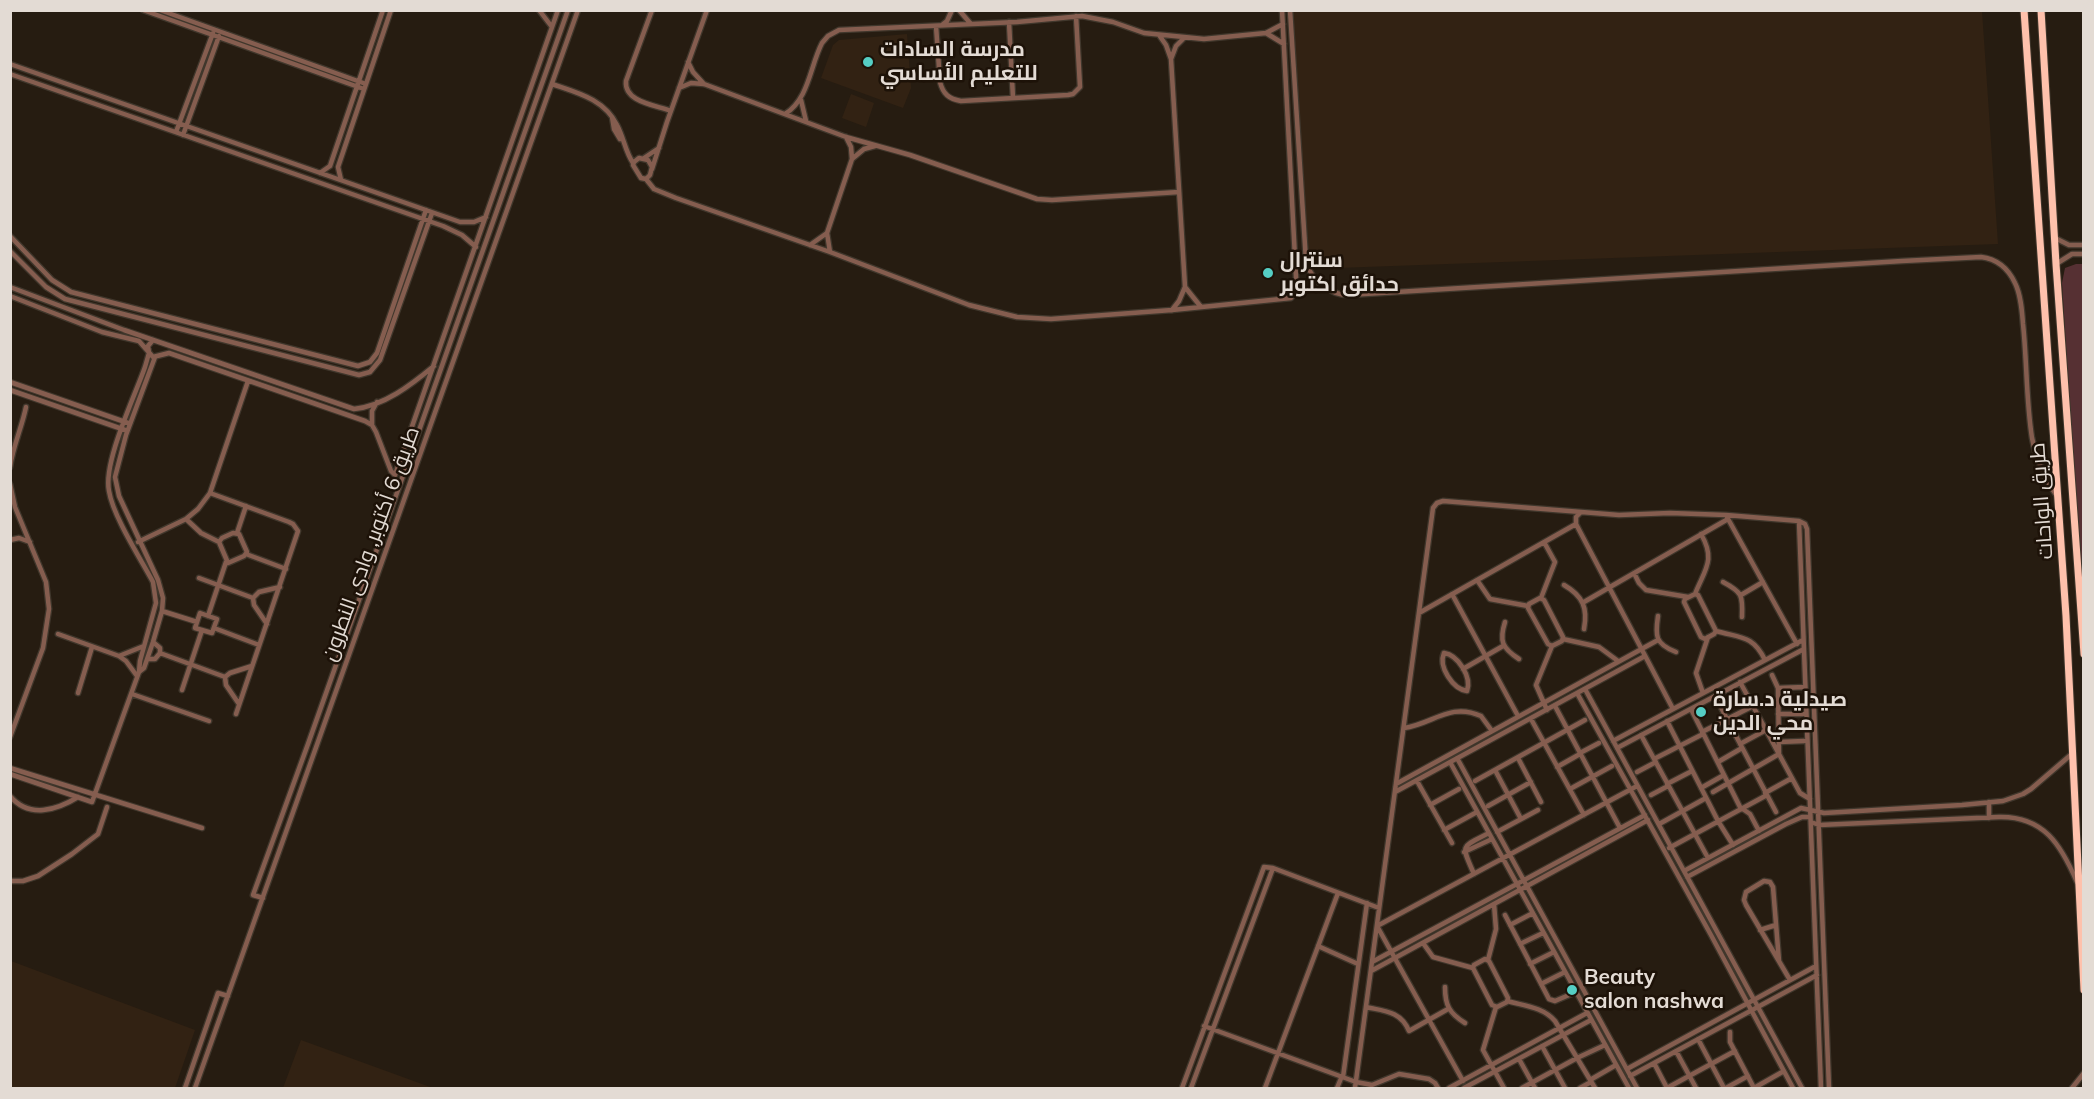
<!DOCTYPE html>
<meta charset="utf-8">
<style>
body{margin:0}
#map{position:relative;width:2094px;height:1099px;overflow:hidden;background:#261c11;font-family:Mulish,sans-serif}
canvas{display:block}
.frame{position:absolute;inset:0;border:12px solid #e3dbd4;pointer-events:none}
</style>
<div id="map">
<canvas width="2094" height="1099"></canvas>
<div class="frame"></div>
</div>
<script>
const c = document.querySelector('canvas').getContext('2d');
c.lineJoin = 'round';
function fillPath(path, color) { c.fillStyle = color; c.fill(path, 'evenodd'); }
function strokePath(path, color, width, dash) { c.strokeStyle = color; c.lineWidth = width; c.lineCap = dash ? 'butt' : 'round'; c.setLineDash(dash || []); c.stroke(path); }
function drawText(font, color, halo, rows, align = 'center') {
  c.font = font + ' Mulish,Cairo,sans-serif'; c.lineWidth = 5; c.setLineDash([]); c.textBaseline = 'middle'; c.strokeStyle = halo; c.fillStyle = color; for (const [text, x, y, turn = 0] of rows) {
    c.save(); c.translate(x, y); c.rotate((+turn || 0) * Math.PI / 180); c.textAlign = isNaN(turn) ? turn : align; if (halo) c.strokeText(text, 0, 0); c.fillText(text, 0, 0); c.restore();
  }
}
fillPath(new Path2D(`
 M1292,11H1982L1998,244L1310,269Z
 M907,34L911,88L903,108L821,78L833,45L839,40Z
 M851,94L874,103L866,127L842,118Z
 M11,961L195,1030L175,1088H11Z
 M301,1040L433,1088H283Z`), '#322213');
fillPath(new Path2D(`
 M2076,264H2083V619L2062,283L2065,268Z`), '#563033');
const minor = new Path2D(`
 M143,10L364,89
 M160,10L366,84
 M539,10L552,27
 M652,10L626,81C624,102 655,105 671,111
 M959,10L970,23
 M1290,10L1306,261C1310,279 1330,295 1348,295L1902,261L1981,257C1997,259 2008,268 2015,283C2021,295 2022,311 2023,324C2027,361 2026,400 2032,438C2036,459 2044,478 2057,496
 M1009,22L1013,98
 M942,25L947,21L952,10
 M936,26L940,82C943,94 949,99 961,101L1068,95L1073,94L1080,87L1076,16
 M1266,33L1284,44
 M1159,35L1166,45L1171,59L1185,287L1179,301L1172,310
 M1171,59L1176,46L1183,39
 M688,62L693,72L704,84
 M10,64L460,222H474L486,217
 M10,74L443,226L462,235L476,247
 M552,84C578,93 604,99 617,125C624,138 625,151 633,163
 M679,88L691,83L704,84L846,137L910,155L1037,199L1052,200L1179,192
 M801,100L806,121
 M785,114C809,99 810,66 822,43L828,36L839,30L1017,22L1082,16L1113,22L1144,33L1204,39L1266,33L1283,24
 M612,117L614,129L620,139
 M176,132L213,33
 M183,135L219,36
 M639,158L648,160L652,167L650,175L646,179L641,178L633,165L634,162Z
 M644,158L659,148
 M852,159L864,149L875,146
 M652,169L667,122L707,10
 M320,173L330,166L383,10
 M646,179L654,189L676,198L830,252L969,305L1017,317L1051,319L1172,310L1291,298L1296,291V277L1282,10
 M341,180L338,167L391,10
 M10,236L52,280L71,292L358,366L370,362L377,353L426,210
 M2055,238L2069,245H2084
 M810,245L827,233
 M10,251L46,287L65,299L359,375L370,372L380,360L432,213
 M830,252L827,233L852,159L851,147L846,137
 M2056,264L2072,254H2084
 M10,287L124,330L354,409C384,406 411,385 434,366
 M1185,287L1201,307
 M10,296L102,332L139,341L153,357L169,353L365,421L372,425L376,432L391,471L395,475
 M10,382L128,423
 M10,390L125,430
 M372,425V411L377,402
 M10,467C13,446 22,427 26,407
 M395,475L558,10
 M10,484L15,507L46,582L49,609L43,648L10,737
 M210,493L289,522L293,524L298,531L236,714
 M1580,513L1576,517V524L1673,709
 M1727,517L1797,644
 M186,519L201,533L219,542
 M1799,521L1821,1088
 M233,533L239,534L247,552L244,556L228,563L219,542L222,538Z
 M237,533L246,506
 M10,540L19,538L30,542
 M138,542L186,519L198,509L210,493L248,381
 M246,554L286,569
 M1634,573L1639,583L1646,590L1688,597
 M199,578L253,598
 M1477,580L1490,599L1528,606
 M1723,582C1742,592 1743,595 1742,617
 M1564,585C1583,596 1588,608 1584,629
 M1452,594L1518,716
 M1695,594L1698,595L1716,631L1714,634L1705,639L1701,637L1684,602L1685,599Z
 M1695,594C1705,569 1716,560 1701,534
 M1741,595L1763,582
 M1540,598L1544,600L1563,637L1562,641L1552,646L1548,644L1528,608L1529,604Z
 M1541,598L1555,562L1544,542
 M1584,602L1728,519
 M162,611L197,622
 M200,613L217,619L212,633L195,628Z
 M1419,613L1576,524
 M208,616L226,562
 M1658,616C1655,636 1655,644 1676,652
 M1505,622C1499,641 1502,648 1519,659
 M267,624L254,605L253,598L259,592L280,587
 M214,628L259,645
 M1716,631C1741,638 1753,635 1765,660
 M58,634L119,656L126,661L137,676
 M1563,639L1599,647L1618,661
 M160,653L225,677
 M1444,653C1458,655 1472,677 1467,691C1453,689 1438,667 1444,653Z
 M119,656L144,646
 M147,659H155L160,653V648L153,642
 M1463,669L1503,646
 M139,672L144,668L153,642L162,611L163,598L158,580L119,496L115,477L126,435L155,357
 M1740,682L1800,793L1810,799
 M1778,688L1805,687
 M1585,689L1802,1088
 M182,690L202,630
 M78,693L92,647
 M1577,693L1711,935L1793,1088
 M1703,693L1696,673L1708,637
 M132,694L209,721
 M1715,696L1776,812
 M239,704L226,685L225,677L230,673L252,666
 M1555,706L1620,828
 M1691,709L1740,807L1750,814L1759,831
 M1547,710L1536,685L1552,646
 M1778,714H1803
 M1531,719L1584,815
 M1667,721L1718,821L1733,845
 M1404,728C1433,724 1450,702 1481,716L1492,731
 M1702,732L1753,706
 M1641,735L1708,858
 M1613,741L1803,640
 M1779,742L1804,741
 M1740,744L1766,730
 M1617,748L1804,649
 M1580,753L1599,743
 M1457,758L1637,1088
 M1518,758L1541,802
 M1654,759L1703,734
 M1450,762L1629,1088
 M1718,762L1742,748
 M1557,767L1580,754
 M10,768L202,828
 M1495,770L1521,819
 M1637,772L1656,762
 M10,774L92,802L139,672L140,661L156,603L153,582C140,558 113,516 109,491C103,462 135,396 145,367L149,353L148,346L153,340
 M1417,781L1452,843
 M1475,781L1585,720
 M1396,784L1658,640
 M1667,784L1692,771
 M1701,788L1724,775
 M1570,789L1612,766
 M1395,792L1645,656
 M1713,792L1779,754L1778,688L1772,675
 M1765,793L1792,778
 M1651,795L1668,786
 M10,796C29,819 57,810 78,797
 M1989,802V818
 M1430,805L1459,789
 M1488,806L1531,782
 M1811,822L1819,825L1999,817C2044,816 2061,845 2077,882
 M1661,823L1706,798
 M1444,830L1477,812
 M1497,832L1538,810
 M1669,848L1767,795
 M1464,852L1492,839
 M1684,871L1801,808L1824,813L1962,805L2003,801L2023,794L2031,789L2073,753
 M1474,874C1461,844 1460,848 1489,833
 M1687,877L1786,824L1802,817H1810
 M10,881H23L38,876L72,854L98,834L107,807
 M263,898L253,895L308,744L568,10
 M1505,915L1549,999L1555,1001L1576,992
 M1510,925L1533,913
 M1760,930L1776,925
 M1423,943L1433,957L1473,968
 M1520,944L1543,933
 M1318,946L1358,964
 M1485,959L1489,961L1508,998L1507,1002L1497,1007L1492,1005L1473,968L1474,965Z
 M1488,960L1496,929L1494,904
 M1779,961L1773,887L1770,882L1764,881L1746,892L1744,900L1746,905L1790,980
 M1372,962L1645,815
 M1530,964L1554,952
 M1371,971L1648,820
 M1541,984L1565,972
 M1445,987C1445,1005 1449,1013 1465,1023
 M1507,1001C1525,1006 1543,1007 1555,1021L1595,1088
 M1366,1007C1384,1011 1401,1011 1409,1031L1448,1009
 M1496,1007L1483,1050L1504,1088
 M1204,1026L1356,1082L1372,1085L1399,1074L1429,1079L1435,1083L1438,1088
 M1730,1032V1042L1754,1088
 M1698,1039L1724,1088
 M1542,1046L1565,1088
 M1676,1051L1696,1088
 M1519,1059L1535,1088
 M1654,1063L1667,1088
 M1627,1069L1816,966
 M1630,1076L1817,975
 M1343,1077L1367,903
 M1590,1080L1616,1065
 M1463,1081L1377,926L1637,786
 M185,1088L218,993L228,996
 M195,1088L578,10
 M1182,1088L1264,867L1273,868L1379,908
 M1191,1088L1273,868
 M1265,1088L1338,893
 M1337,1088L1342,1076
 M1355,1088L1433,508L1437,503L1443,501L1619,515L1670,513L1726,515L1799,521L1805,524L1807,529L1829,1088
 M1449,1088L1587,1013
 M1464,1088L1591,1020
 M1522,1088L1577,1058L1605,1045
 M1580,1088L1591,1082
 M1667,1088L1735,1051
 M1726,1088L1748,1076
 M1754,1088L1784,1071
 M2072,1088L2084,1073`);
const highway = new Path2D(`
 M2024,10L2066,616L2084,990
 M2041,10L2056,264L2084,654`);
strokePath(minor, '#40372c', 7);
strokePath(highway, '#40372c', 9);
strokePath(minor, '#855d4f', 4.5);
strokePath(highway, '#fec1ac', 7);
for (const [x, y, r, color] of [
 [868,62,6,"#55cec4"],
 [1268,273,6,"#55cec4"],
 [1701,712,6,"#55cec4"],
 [1572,990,6,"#55cec4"]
]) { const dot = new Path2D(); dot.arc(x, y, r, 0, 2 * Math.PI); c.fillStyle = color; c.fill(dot); strokePath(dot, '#1d1208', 2); }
drawText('bold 21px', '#e3dbd4', '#1d1208', [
 ["مدرسة السادات",880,50],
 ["للتعليم الأساسي",880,74],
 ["سنترال",1280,261],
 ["حدائق اكتوبر",1280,285],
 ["صيدلية د.سارة",1713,700],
 ["محي الدين",1713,724],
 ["Beauty",1584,978],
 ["salon nashwa",1584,1002]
], 'left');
drawText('21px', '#e3dbd4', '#1d1208', [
 ["طريق الواحات",2042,501,-94],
 ["طريق 6 أكتوبر, وادى النطرون",371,544,-70]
]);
</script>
